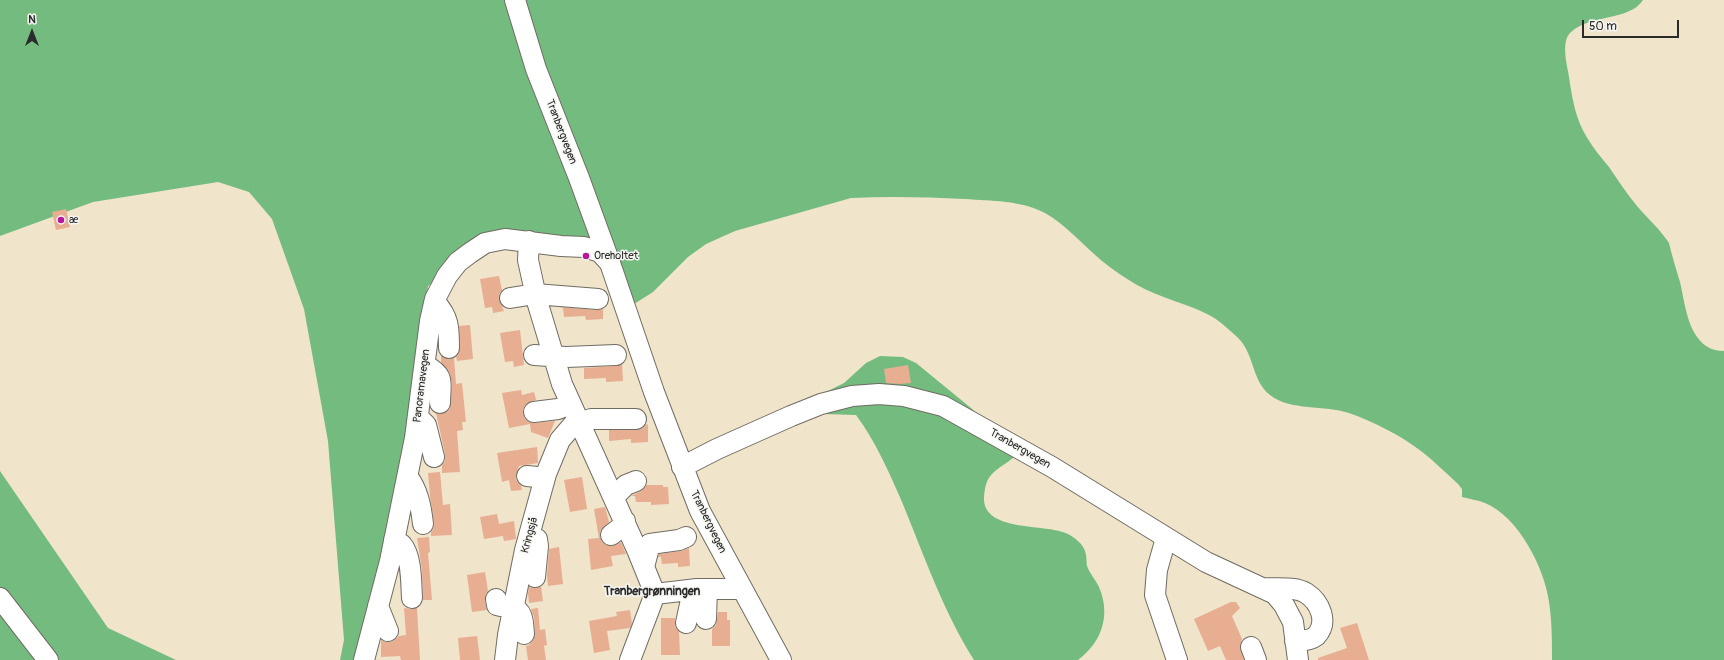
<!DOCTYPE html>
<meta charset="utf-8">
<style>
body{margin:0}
#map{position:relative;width:1724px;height:660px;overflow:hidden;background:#f0e4cb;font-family:Pangolin,sans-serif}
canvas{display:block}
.north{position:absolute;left:12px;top:12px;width:40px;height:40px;-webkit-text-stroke:3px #f6f6f2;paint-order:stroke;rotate:0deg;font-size:11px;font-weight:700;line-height:16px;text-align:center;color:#2b2b2b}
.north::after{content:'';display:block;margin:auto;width:14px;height:18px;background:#2b2b2b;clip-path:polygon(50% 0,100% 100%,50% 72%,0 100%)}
.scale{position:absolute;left:1582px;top:20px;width:97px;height:18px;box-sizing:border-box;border:2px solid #2b2b2b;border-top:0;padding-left:5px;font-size:12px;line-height:14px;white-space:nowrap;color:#2b2b2b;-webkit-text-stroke:3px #f6f6f2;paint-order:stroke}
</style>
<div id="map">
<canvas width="1724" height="660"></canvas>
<div class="north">N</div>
<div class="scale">50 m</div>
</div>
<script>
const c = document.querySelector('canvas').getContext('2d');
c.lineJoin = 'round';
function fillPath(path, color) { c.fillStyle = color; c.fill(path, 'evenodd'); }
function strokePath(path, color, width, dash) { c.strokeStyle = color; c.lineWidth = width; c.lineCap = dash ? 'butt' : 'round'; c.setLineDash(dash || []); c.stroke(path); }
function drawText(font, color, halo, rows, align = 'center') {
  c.font = font + ' Pangolin,sans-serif'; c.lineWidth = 3; c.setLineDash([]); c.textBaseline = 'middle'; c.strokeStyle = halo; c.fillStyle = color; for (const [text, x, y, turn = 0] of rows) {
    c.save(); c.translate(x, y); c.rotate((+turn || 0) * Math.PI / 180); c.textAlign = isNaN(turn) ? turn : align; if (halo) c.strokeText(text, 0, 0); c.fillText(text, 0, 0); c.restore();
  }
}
fillPath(new Path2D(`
 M0,0H1643C1630,21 1589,14 1570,33C1562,41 1566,61 1568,71C1571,89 1573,107 1580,124C1587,140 1598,154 1609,167C1618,180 1627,194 1637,206C1648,219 1660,229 1669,243C1672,256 1676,269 1680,282C1685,303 1687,332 1706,346C1712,350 1718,351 1724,351V660H1552C1552,641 1552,621 1549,602C1545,569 1518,516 1485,503C1478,500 1469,499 1462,497V489L1458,484C1446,473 1434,461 1421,451C1400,435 1374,422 1349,413C1325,405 1290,411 1270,395C1250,379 1256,353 1235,335C1227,328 1219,320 1209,315C1186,303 1160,298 1137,285C1125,278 1113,270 1102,261C1083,245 1066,225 1045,213C1020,200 992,201 965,199C927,197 889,196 851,198L735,231L706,244L688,257L653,292L631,306L612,247L499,241L428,286L416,388L360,660H340L344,640L328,441L304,309L272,219L249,192L218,182L93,202L0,236Z
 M880,356L903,357L916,363L971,408L1020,452C1012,460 1002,465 994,472C986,479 985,487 984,497C982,533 1047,523 1068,534C1075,538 1083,544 1085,551C1087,556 1086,561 1087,566C1090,574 1096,580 1099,587C1111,615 1102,642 1078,660H974C943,611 924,555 902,502C889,472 876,442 856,415L823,414L819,408L820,395L844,383L866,363Z
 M0,471L108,628L176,660H0Z`), '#74bb80');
fillPath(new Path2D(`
 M66,209L70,227L56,230L52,212Z
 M499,276L502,290L499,294V299L504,311L493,313L492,307L485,308L480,279Z
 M559,307L597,310L603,309V319L586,320L585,316L564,317L563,308Z
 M470,325L473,359L457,361L456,356L460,348L459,326Z
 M520,330L524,365L514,367L513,361L505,362L500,333Z
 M441,356L449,359L454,358L456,384L462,383L466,422H462L463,430L457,431L460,472L442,473V465L445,461V454L436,413H445L450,409L452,385L450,373L441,362Z
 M622,364L623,381L606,382V378L584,379V368L616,366Z
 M908,365L911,383L900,384L886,383L884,369Z
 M521,390L522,395L534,392L536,400L527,403L524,407L523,413L525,419L529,422L535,423L555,421L548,438L531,432L530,424L509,428L502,393Z
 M646,424L648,425V442L631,443V439L609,441V430H636L642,429Z
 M537,447L538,463L519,466L516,475V480L521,486L522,490L511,491L509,480L502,482L497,453Z
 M440,472L443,505L450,504L452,535L431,536V532L434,528V523L430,496L428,473Z
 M582,477L587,509L570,512L564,480Z
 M646,485H663V487H668L669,504L651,505V502H636L635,496H631L641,491Z
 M605,507L609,522L600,531V537L602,542L606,545L612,546L621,542L626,554L611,556L613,566L591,570L588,539L599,538L594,509Z
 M497,514L499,524L514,521L516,539L504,541L503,536L484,539L480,517Z
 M429,537L430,552L428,553L432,600H423L422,569L417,538Z
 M559,547L563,584L548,586L547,575L549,549Z
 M689,548L690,566L678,567V563L662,564L661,557H658L659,554L681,551Z
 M485,572L488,591L485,595V600L487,610L472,612L467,575Z
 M541,586L543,601L529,603L528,594L529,587L534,588Z
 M1231,602H1236L1240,608L1232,616L1242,639L1240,646L1244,660H1226L1220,646L1208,651L1194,619Z
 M404,608L412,609L417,608L420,660H401L400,656L381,657V640L386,642H392L399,636L406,635Z
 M538,608L540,630L545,629L547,645L544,646L546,660H528L526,646L529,645L534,639L535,633L534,617L531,609Z
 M630,610L632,624L630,628L607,631L610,650L594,653L589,621L617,616L616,612Z
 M718,612H727V620H730V646H712V629L716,625Z
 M661,618H675V626L679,632L680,655H661Z
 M1357,623L1369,660H1318V658L1347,648L1340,628Z
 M477,636L480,660H460L458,638Z`), '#e7ae92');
const minor = new Path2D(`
 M515,0L536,69L579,178L610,263
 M529,241L528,260L537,301L562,384L638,552L655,594
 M510,298L535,294L598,299
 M435,302C449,317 449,328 449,348
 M534,355L566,357L616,355
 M425,365C446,376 440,383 440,403
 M534,412L558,409L571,404
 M418,417L426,425L434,457
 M580,423L591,419H636
 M682,467L717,449L791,416L821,404L852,396L879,394L904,396L943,406L1052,467L1206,562L1275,594L1284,605L1293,622L1298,660
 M527,476L537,477L544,482
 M408,477C418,491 421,506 423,524
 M614,497L626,485L636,481
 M611,535L620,528L625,521
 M1166,538L1157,570L1155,595L1177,660
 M394,540C397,542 401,543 402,545C412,557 411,583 412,598
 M644,567L650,544L679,540L686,537
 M535,577L538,546L537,539
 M1263,588C1276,589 1295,586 1306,593C1320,602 1329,622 1316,636C1311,640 1302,641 1295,641
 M655,594L697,589H742
 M0,598L48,660
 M496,599L497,605C503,607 508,606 513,608C524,611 523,625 524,634
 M378,606L388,631
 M706,619L707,589
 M686,623L693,590
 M1251,647L1256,660
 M364,660L390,561L415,438L430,321L435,299L447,276L458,262L470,253L485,243L505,239L561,246L584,247L600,252L610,263L654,392L700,511L781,660
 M505,660L508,635L525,550L546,474L560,440L578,419
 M630,660L655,594`);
strokePath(minor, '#706c63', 22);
strokePath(minor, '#fff', 20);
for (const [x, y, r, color] of [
 [61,220,4,"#b5179e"],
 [586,256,4,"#b5179e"]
]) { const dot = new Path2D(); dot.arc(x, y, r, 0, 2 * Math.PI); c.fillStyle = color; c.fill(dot); strokePath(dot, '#f6f6f2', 1.5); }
drawText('11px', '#2b2b2b', '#f6f6f2', [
 ["Tranbergvegen",561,132,69],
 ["Panoramavegen",422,386,-83],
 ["Tranbergvegen",1020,449,30],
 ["Tranbergvegen",708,522,64],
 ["Kringsjå",530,535,-75]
]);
drawText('11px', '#2b2b2b', '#f6f6f2', [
 ["æ",69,220],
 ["Oreholtet",594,256]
], 'left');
drawText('bold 12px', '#2b2b2b', '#f6f6f2', [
 ["Tranbergrønningen",652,592]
]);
</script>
